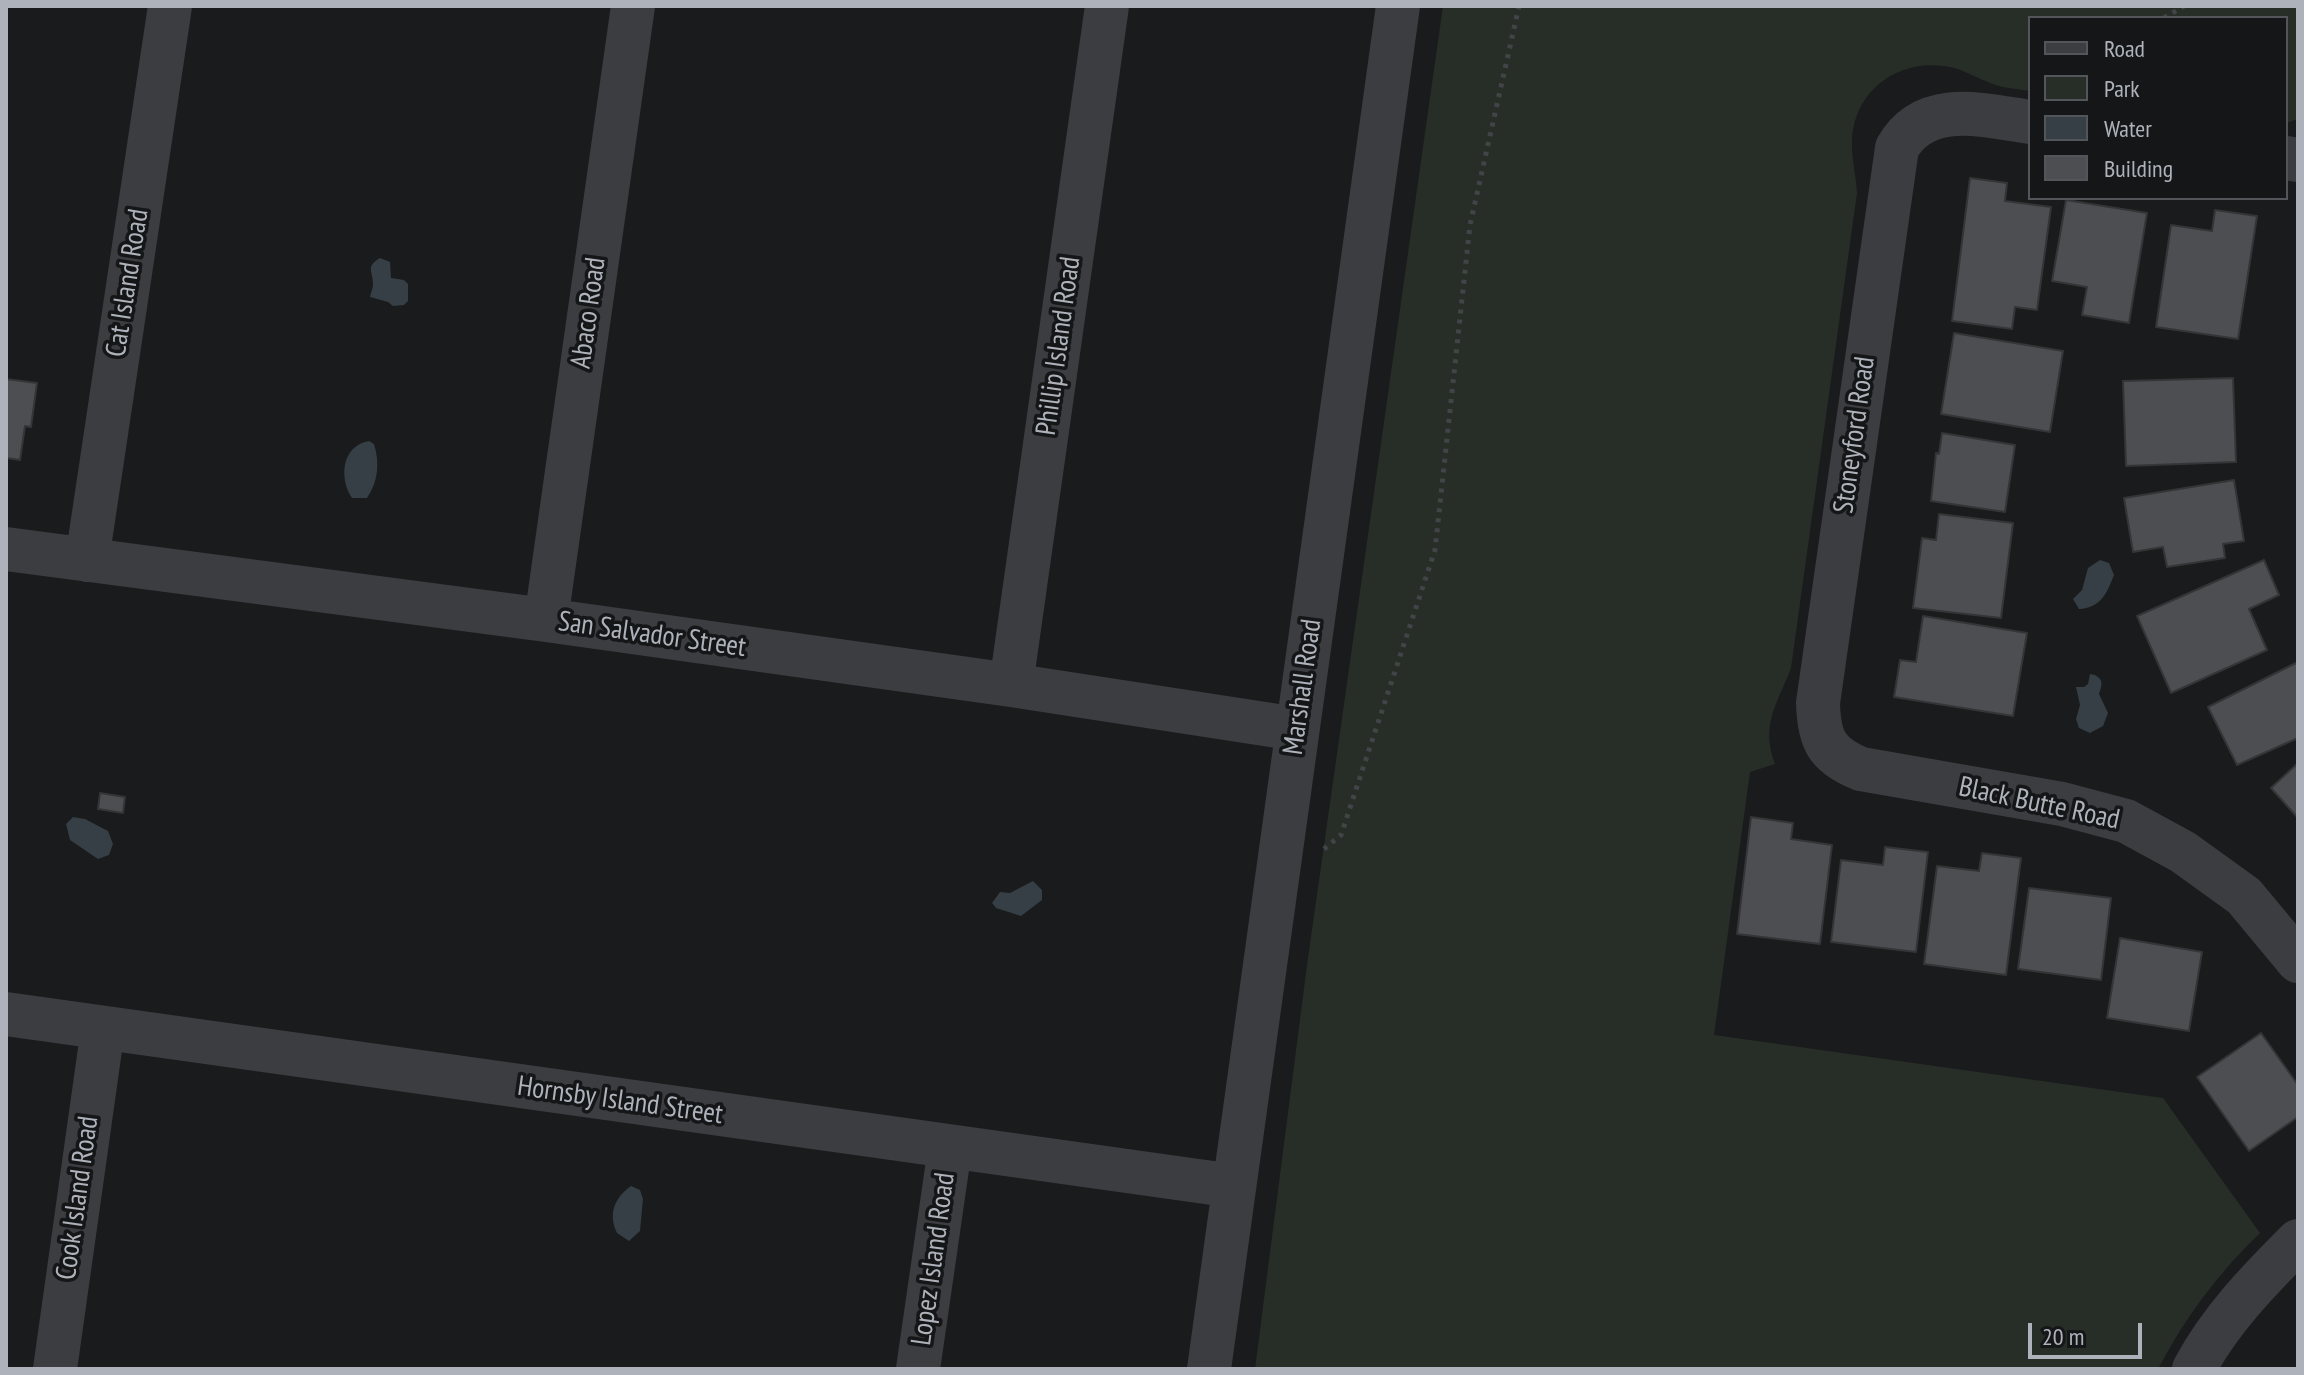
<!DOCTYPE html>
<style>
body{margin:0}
#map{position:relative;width:2304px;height:1375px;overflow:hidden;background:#1a1b1c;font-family:"PT Sans Narrow",sans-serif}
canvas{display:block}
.frame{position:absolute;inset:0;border:8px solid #aeb3bb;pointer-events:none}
.legend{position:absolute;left:2028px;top:16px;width:260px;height:184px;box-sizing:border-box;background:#151617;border:2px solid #525559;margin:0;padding:10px 14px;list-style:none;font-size:24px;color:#aeb3bb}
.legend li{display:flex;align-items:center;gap:16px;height:40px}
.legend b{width:40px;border:2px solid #525559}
.scale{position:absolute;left:2028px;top:1323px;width:114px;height:36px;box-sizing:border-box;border:4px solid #aeb3bb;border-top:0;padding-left:10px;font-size:24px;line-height:28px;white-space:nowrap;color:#aeb3bb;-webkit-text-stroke:6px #151617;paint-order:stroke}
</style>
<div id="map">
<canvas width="2304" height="1375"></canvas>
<div class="frame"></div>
<ul class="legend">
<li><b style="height:10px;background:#3c3d41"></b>Road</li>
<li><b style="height:22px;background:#272e27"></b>Park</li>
<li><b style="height:22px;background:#353f45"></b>Water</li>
<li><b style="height:22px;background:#4c4e51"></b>Building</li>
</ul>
<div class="scale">20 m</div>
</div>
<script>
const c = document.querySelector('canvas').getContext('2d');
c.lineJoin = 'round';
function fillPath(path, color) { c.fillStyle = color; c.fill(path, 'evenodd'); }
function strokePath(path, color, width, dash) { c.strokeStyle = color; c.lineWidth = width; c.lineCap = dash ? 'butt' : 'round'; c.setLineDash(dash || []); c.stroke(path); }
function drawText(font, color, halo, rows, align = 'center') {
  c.font = font + ' "PT Sans Narrow",sans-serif'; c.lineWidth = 7; c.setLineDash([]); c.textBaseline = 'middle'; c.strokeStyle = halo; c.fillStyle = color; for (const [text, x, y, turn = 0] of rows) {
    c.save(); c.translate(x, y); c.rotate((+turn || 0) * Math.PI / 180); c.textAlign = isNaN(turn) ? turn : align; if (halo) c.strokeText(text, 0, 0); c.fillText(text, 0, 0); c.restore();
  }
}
fillPath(new Path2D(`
 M1443,6H2298V119L2286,123V18H2030V91C2016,89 2001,88 1988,82C1976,78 1966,71 1954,68C1904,56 1856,86 1852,138C1851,156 1856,175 1857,193L1791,668C1778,703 1760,724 1775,764L1750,772L1714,1035L2163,1098L2260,1233C2218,1273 2185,1318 2158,1369H1255L1307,965Z`), '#272e27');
fillPath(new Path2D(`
 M380,258L390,262L391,278L404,280L408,284V301L404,305L393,306L388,302L370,297C371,292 373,288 373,284C373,270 365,267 380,258Z
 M369,441L374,444C380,463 378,482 367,498H352C339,479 341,446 369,441Z
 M2100,560L2109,563L2114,575C2107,593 2101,608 2079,609L2073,599L2082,590L2088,568Z
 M2090,674L2095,675C2104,680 2102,685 2099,694L2108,713L2103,726L2090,733L2079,728L2076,719L2080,705L2076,687H2084L2088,684Z
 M73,817L85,819L108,831L113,844L109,855L98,859L70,840L66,824Z
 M1033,881L1042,890V900L1021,916L996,908L992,903L1000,892L1010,893Z
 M631,1186L640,1190L643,1199L640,1231L629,1241L617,1233C608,1214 614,1198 631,1186Z`), '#353f45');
const building = new Path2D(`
 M1970,178L2007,183L2005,201L2051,207L2037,310L2015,307L2012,329L1952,321Z
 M2066,200L2147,213L2129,323L2082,315L2087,287L2052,281Z
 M2215,210L2257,216L2238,339L2156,327L2171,225L2212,231Z
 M1954,333L2063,351L2050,432L1941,414Z
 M2233,378L2236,462L2126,466L2123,381Z
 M6,379L37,383L31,427L25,426L20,460L6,458Z
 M1942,433L2015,445L2005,512L1931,501L1936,453L1939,454Z
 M2234,480L2244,541L2223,544L2225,558L2167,567L2163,547L2133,552L2124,498Z
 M1939,514L2013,523L2001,618L1913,608L1922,538L1936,540Z
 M2264,560L2279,595L2249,609L2267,650L2171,693L2137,616Z
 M1923,616L2027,633L2013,716L1894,697L1900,660L1916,662Z
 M2298,662V738L2237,765L2208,707Z
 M2298,763V818L2271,788Z
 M100,793L125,797L123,813L98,809Z
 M1751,817L1793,823L1791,839L1832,845L1820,944L1737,934Z
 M1885,847L1928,852L1916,952L1831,942L1841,860L1883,865Z
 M1982,853L2021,858L2006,975L1924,964L1937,866L1979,871Z
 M2029,888L2111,898L2101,980L2018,969Z
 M2120,938L2202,952L2189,1031L2107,1018Z
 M2261,1033L2298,1085V1117L2249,1151L2197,1077Z`);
fillPath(building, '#4c4e51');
strokePath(building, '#353538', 2);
strokePath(new Path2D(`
 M2164,18L2184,6
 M1324,849L1341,835L1435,550L1470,225L1519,6`), '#424448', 5, [4, 6]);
strokePath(new Path2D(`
 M2030,122C1983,115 1925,99 1897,148L1818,703C1819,739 1826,755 1861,769L2062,804L2126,821L2183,852L2244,896L2298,961
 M2286,158L2298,160
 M6,549L546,620L1011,685L1297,729
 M87,560L170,6
 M546,620L633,6
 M1011,685L1107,6
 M6,1014L1234,1186
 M55,1369L103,1028
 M918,1369L950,1148
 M1209,1369L1398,6
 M2194,1369C2220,1320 2259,1280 2298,1241`), '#3c3d41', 44);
drawText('28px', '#aeb3bb', '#151617', [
 ["Cat Island Road",128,283,-81],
 ["Abaco Road",589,313,-82],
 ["Phillip Island Road",1059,346,-82],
 ["Stoneyford Road",1855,435,-82],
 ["San Salvador Street",652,635,8],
 ["Marshall Road",1303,687,-82],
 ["Black Butte Road",2039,804,12],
 ["Hornsby Island Street",620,1101,8],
 ["Cook Island Road",78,1198,-82],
 ["Lopez Island Road",934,1259,-82]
]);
</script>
